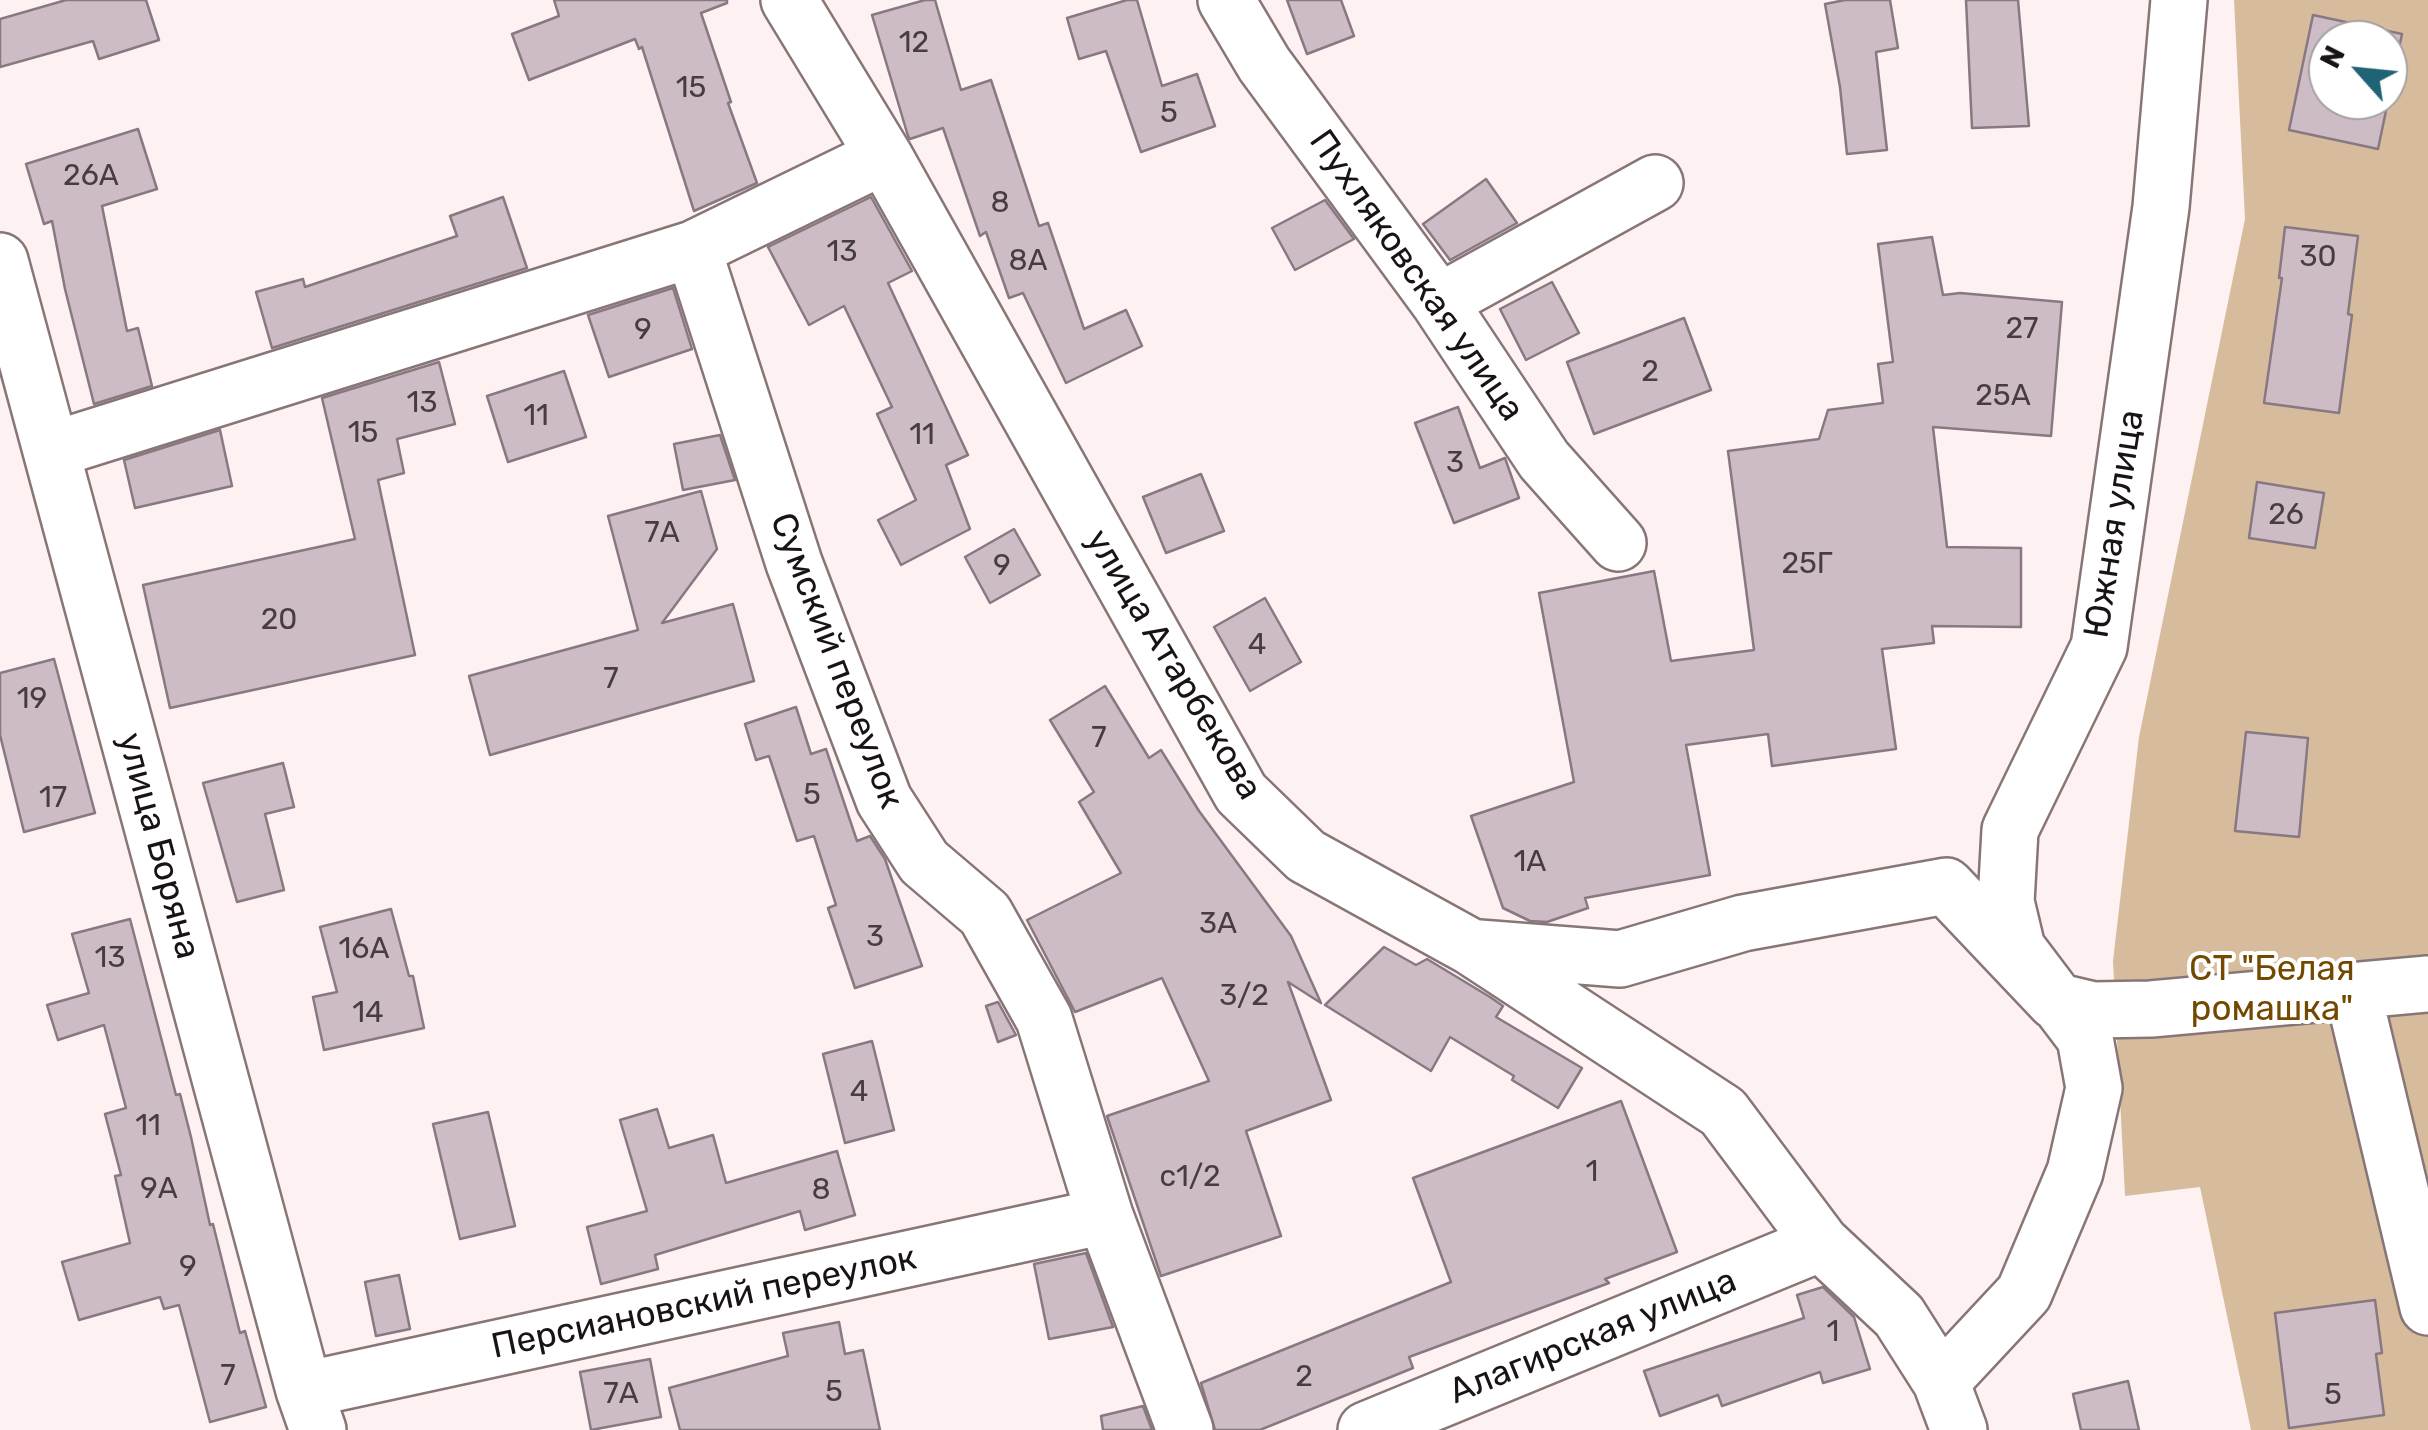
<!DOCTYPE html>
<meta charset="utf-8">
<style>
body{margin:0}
#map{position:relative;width:2428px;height:1430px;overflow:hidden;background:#fef1f2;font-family:Rubik,sans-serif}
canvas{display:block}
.north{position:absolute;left:2308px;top:20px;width:100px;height:100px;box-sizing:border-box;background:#fff;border:2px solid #a3a1a1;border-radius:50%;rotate:297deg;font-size:28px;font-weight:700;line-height:40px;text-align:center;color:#1a1314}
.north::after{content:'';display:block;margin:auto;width:35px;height:45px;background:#1f6375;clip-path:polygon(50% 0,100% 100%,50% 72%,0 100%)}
</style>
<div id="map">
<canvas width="2428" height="1430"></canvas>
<div class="north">N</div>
</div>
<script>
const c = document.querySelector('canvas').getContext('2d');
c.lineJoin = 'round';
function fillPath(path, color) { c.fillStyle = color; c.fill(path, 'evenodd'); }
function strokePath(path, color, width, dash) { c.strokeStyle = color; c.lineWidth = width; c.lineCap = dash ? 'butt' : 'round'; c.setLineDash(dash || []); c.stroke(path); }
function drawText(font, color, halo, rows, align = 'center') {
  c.font = font + ' Rubik,sans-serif'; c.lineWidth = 8; c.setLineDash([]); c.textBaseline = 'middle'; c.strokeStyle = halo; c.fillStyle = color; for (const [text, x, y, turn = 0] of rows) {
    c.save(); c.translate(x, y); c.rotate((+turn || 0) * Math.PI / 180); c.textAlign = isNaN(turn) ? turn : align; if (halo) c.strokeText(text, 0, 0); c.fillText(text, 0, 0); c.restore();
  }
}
fillPath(new Path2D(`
 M2234,0H2428V1430H2251L2200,1187L2125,1196L2113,961L2139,737L2245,219ZM2328,40H2388V100H2328Z`), '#d6bc9d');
const building = new Path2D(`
 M66,0H146L159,40L99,59L93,41L0,67V19Z
 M554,0H727V3L701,13L731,102L728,103L757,183L694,211L642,47L639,49L635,39L529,80L512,34L559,16Z
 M925,0H935L961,90L991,80L1039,226L1048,223L1084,329L1126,310L1142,346L1066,383L1023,293L1009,298L986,232L980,236L943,128L910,139L908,136L872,15Z
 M1127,0H1137L1162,86L1197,74L1215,126L1141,152L1106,51L1079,59L1067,18Z
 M1287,0H1341L1354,36L1307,54Z
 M1845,0H1890L1898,48L1876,52L1887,150L1847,154L1840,87L1825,4Z
 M1966,0H2018L2029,126L1972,128Z
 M2313,15L2402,34L2378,149L2289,130ZM2328,40H2388V100H2328Z
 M138,129L157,189L102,206L127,331L138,328L152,386L94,404L65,289L52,221L44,224L26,164Z
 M1486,179L1517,223L1450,260L1423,224Z
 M503,197L527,268L272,348L256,292L303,279L305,287L457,236L450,216Z
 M871,197L912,271L888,283L968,455L946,465L970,529L901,565L878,520L916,500L877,414L892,407L844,306L809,325L768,247Z
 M1325,200L1354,239L1295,270L1272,228Z
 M2285,227L2358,236L2348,314L2352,315L2339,413L2264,403L2282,278H2279Z
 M1932,237L1943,295L1960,293L2062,302L2051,436L1933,427L1947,547L2021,548V627L1932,626L1934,643L1882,649L1896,749L1772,766L1768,734L1686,745L1710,875L1585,898L1588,908L1547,922L1530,921L1503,908L1471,816L1574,782L1539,593L1654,571L1671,661L1754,650L1728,451L1819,439L1828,410L1883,403L1878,364L1893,362L1878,244Z
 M1552,282L1579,333L1526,360L1500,309Z
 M673,288L692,349L609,377L588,315Z
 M1684,318L1711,390L1594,434L1567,362Z
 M439,362L455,424L397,439L404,473L378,480L415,655L170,708L143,585L355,539L322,398Z
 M564,371L586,437L508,462L487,396Z
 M1458,407L1480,468L1505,458L1519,498L1454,523L1415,423Z
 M220,430L232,486L135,508L124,460Z
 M720,435L735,480L683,490L674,444Z
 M1201,474L1224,531L1166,553L1143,497Z
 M2257,482L2324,493L2315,548L2249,538Z
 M701,491L717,549L662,623L733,604L754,681L490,755L469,676L638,630L608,516Z
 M1014,529L1040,575L990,603L965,557Z
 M1265,598L1301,662L1250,691L1214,627Z
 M54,659L95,813L24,832L0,735V673Z
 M1105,686L1149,758L1161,750L1199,811L1291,936L1321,1003L1288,982L1331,1100L1246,1131L1281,1236L1161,1276L1107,1116L1209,1081L1162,978L1075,1012L1027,920L1121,873L1079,802L1094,792L1050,720Z
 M796,707L811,754L826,749L857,841L870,836L885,859L922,966L855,988L828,908L836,905L814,836L797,841L769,756L756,760L745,724Z
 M2246,732L2308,738L2299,837L2235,831Z
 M283,763L294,807L265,814L284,890L237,902L203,783Z
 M391,909L409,976H413L424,1028L324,1050L313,997L337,992L320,927Z
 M130,919L176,1095L180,1094L191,1137L210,1225L213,1224L240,1333L245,1331L266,1407L210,1422L179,1305L164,1309L160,1297L79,1320L62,1262L130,1243L115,1176L121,1175L105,1114L126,1108L104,1025L58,1040L47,1005L89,993L72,934Z
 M1384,947L1416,965L1427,959L1490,997L1503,1006L1496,1017L1582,1068L1558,1108L1512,1080L1514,1076L1450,1037L1431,1071L1325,1005Z
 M998,1002L1016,1035L998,1042L986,1006Z
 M872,1041L894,1130L845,1143L823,1054Z
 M1621,1101L1677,1252L1605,1279L1609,1283L1409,1357L1413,1368L1260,1430H1215L1201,1383L1451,1282L1413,1178Z
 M657,1109L669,1148L713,1135L726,1183L837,1151L855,1215L805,1230L800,1211L655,1255L658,1269L601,1284L587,1227L647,1211L620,1120Z
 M488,1112L515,1226L460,1239L433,1124Z
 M1086,1253L1113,1327L1049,1339L1034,1264Z
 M399,1275L410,1329L376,1336L365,1282Z
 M1823,1287L1854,1317L1870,1369L1823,1383L1820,1372L1722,1406L1718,1395L1660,1416L1644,1371L1804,1318L1797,1295Z
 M2375,1300L2382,1353L2376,1354L2384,1415L2289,1428L2275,1313Z
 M839,1322L845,1354L863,1350L880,1430H680L669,1388L788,1356L783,1333Z
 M650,1359L661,1417L591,1430L580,1372Z
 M2128,1381L2139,1430H2081L2073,1394Z
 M1143,1406L1152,1430H1103L1101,1416Z`);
fillPath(building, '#cdbcc6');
strokePath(building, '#887882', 2.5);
const minor = new Path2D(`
 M789,0L884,156L1241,793L1306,856L1471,947L1723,1112L1821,1243L1899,1316L1941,1382L1959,1430
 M1226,0L1264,64L1439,302L1544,460L1618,543
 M693,249L794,563L884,800L924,862L985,914L1044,1019L1105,1216L1185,1430
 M0,261L304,1390L318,1430
 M1439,302L1655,183
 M52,450L693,249L884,156
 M1479,948L1620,959L1743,923L1946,886L2055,1001L2093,1010L2151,1009L2428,984
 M2353,992L2428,1307
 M1941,1382L2024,1293L2075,1172L2094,1088L2085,1038L2017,948L2006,902L2010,830L2099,647L2161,207L2179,0
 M304,1390L1105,1216
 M1366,1430L1821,1243`);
strokePath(minor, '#887677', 60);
strokePath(minor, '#fff', 55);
drawText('30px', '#473d40', null, [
 ["12",914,43],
 ["15",691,88],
 ["5",1169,113],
 ["26А",91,176],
 ["8",1000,203],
 ["13",842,252],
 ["30",2318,257],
 ["8А",1028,261],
 ["27",2022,329],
 ["9",643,330],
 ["2",1650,372],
 ["25А",2003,396],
 ["13",422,403],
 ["11",536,416],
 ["15",363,433],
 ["11",922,435],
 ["3",1455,463],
 ["26",2286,515],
 ["7А",662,533],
 ["25Г",1807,564],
 ["9",1002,566],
 ["20",279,620],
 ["4",1257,645],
 ["7",611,679],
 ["19",32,699],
 ["7",1099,738],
 ["5",812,795],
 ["17",53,798],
 ["1А",1530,862],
 ["3А",1218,924],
 ["3",875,937],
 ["16А",364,949],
 ["13",110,958],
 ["3/2",1244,996],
 ["14",368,1013],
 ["4",859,1092],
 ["11",148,1126],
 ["1",1592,1172],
 ["с1/2",1190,1177],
 ["9А",159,1189],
 ["8",821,1190],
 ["9",188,1267],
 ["1",1833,1332],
 ["7",228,1376],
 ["2",1304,1377],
 ["5",834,1392],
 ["7А",621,1394],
 ["5",2333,1395]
]);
drawText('35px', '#1a1314', '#fff', [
 ["Пухляковская улица",1416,276,55],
 ["Южная улица",2115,524,-81],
 ["Сумский переулок",836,661,69],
 ["улица Атарбекова",1173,665,59],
 ["улица Боряна",158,846,75],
 ["Персиановский переулок",704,1303,-12],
 ["Алагирская улица",1593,1337,-22]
]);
drawText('35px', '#734900', '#fff', [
 ["СТ \"Белая",2272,970],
 ["ромашка\"",2272,1010]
]);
</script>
